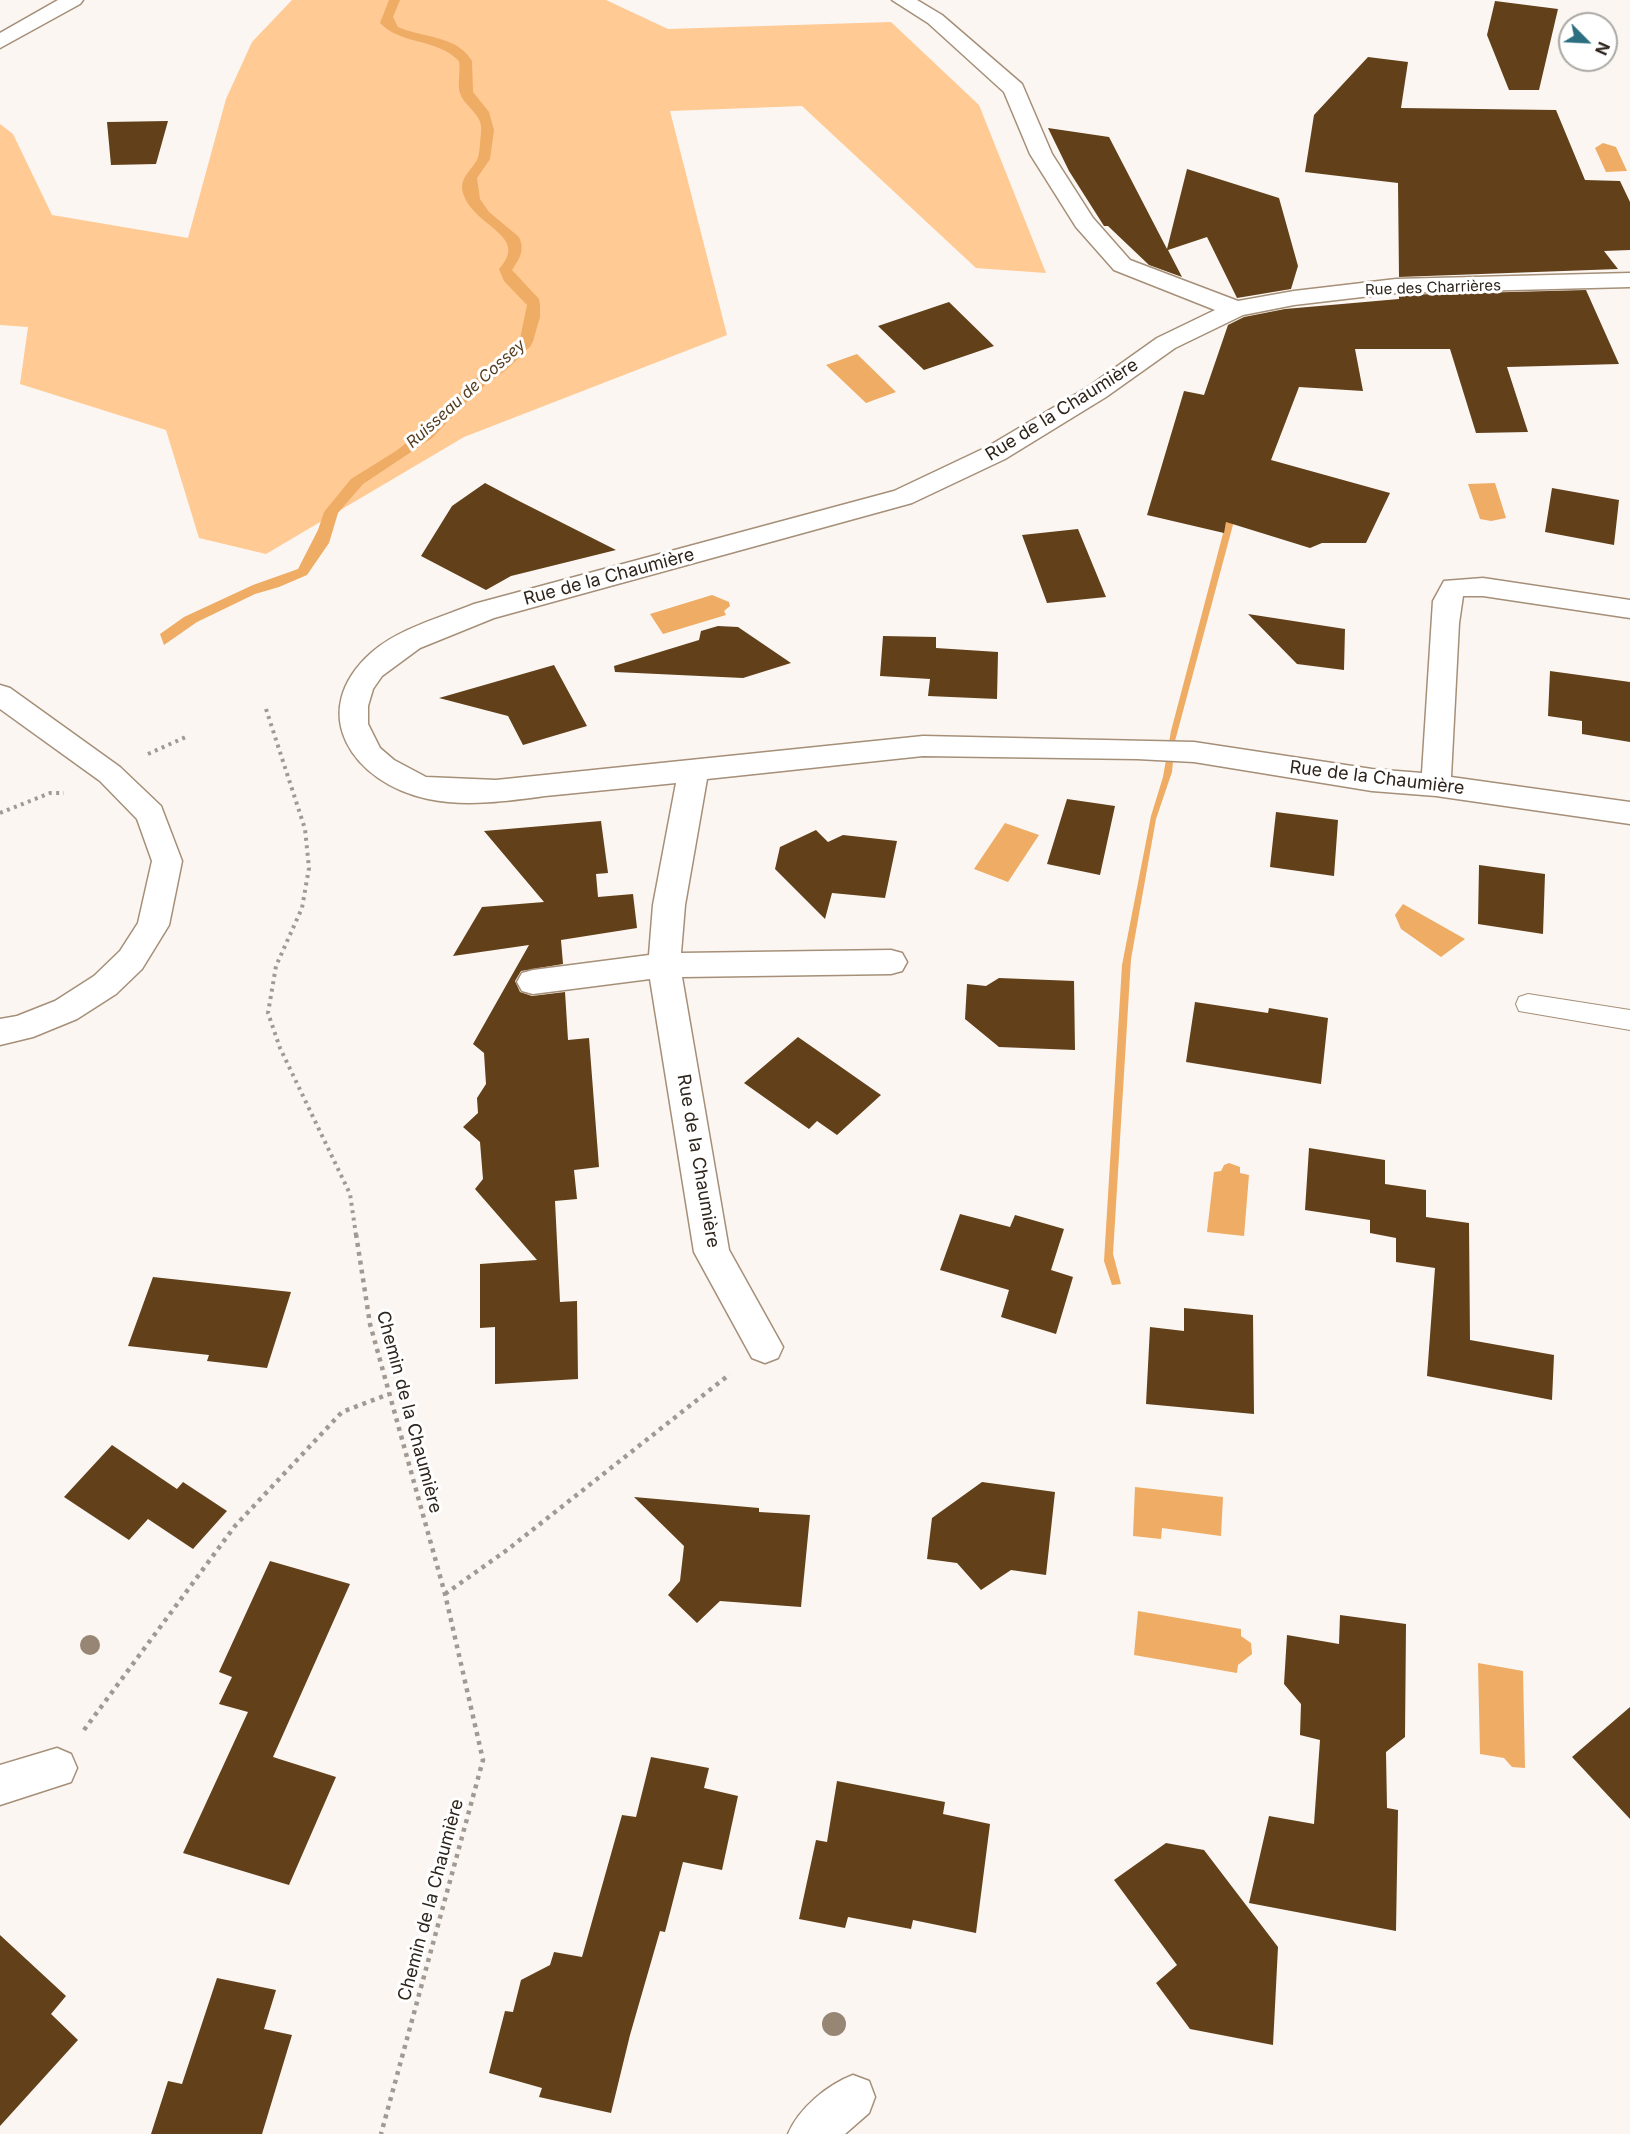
<!DOCTYPE html>
<meta charset="utf-8">
<style>
body{margin:0}
#map{position:relative;width:1630px;height:2134px;overflow:hidden;background:#fbf6f1;font-family:Inter,sans-serif}
canvas{display:block}
.north{position:absolute;left:1558px;top:12px;width:60px;height:60px;box-sizing:border-box;background:#fff;border:2px solid #aba8a4;border-radius:50%;rotate:114deg;font-size:16px;font-weight:700;line-height:24px;text-align:center;color:#2e251c}
.north::after{content:'';display:block;margin:auto;width:21px;height:27px;background:#2c6f80;clip-path:polygon(50% 0,100% 100%,50% 72%,0 100%)}
</style>
<div id="map">
<canvas width="1630" height="2134"></canvas>
<div class="north">N</div>
</div>
<script>
const c = document.querySelector('canvas').getContext('2d');
c.lineJoin = 'round';
function fillPath(path, color) { c.fillStyle = color; c.fill(path, 'evenodd'); }
function strokePath(path, color, width, dash) { c.strokeStyle = color; c.lineWidth = width; c.lineCap = dash ? 'butt' : 'round'; c.setLineDash(dash || []); c.stroke(path); }
function drawText(font, color, halo, rows, align = 'center') {
  c.font = font + ' Inter,sans-serif'; c.lineWidth = 6; c.setLineDash([]); c.textBaseline = 'middle'; c.strokeStyle = halo; c.fillStyle = color; for (const [text, x, y, turn = 0] of rows) {
    c.save(); c.translate(x, y); c.rotate((+turn || 0) * Math.PI / 180); c.textAlign = isNaN(turn) ? turn : align; if (halo) c.strokeText(text, 0, 0); c.fillText(text, 0, 0); c.restore();
  }
}
fillPath(new Path2D(`
 M292,0H606L668,29L891,22L979,105L1046,273L976,268L802,106L670,111L727,335L464,437L266,554L199,538L166,430L20,384L28,327L0,325V124L13,134L52,215L188,238L226,99L252,42Z`), '#ffca93');
fillPath(new Path2D(`
 M389,0H400L393,17L398,27C422,38 457,35 472,61L473,92L489,112L494,130L490,159L477,178L480,199L489,212L519,237C525,250 520,258 512,270L539,299L540,305V317L533,341L530,347L516,357L513,354L500,365L504,369L470,398L432,438L363,484L338,513L329,543L307,575L279,587L255,594L197,622L164,645L160,634L184,617L253,585L298,569L318,530L324,512L351,479L396,451L432,423L463,389L519,344L527,305L504,281L499,269C531,235 473,227 463,193C459,178 471,171 477,160C480,154 480,140 481,133C484,114 465,108 460,93C457,84 461,71 459,61C437,38 401,45 380,23Z
 M1603,143L1616,147L1627,171L1606,172L1595,148Z
 M857,354L896,392L866,403L826,365Z
 M1495,483L1506,518L1491,521L1480,519L1468,484Z
 M1230,507L1234,521L1175,741L1172,772L1156,819L1131,959L1113,1254L1121,1284L1112,1285L1104,1261L1122,965L1151,816L1163,777L1171,731Z
 M712,595L729,602L730,606L724,611L726,615L663,634L650,614Z
 M1005,823L1039,835L1008,882L974,869Z
 M1403,904L1465,939L1441,957L1401,929L1395,915Z
 M1229,1163L1240,1167V1173L1249,1175L1244,1236L1207,1232L1214,1172L1221,1171L1224,1165Z
 M1135,1487L1223,1497L1221,1536L1162,1528L1161,1539L1133,1536Z
 M1138,1611L1241,1629V1636L1251,1643L1252,1654L1238,1665L1237,1673L1134,1655Z
 M1478,1663L1523,1671L1525,1768L1512,1767L1504,1758L1480,1754Z`), '#eeac65');
fillPath(new Path2D(`
 M528,335L534,339C526,352 494,386 479,383V377Z`), '#eeac65');
fillPath(new Path2D(`
 M1495,1L1558,9L1539,90H1509L1487,35Z
 M1368,57L1408,62L1401,108L1556,110L1585,180L1620,181L1630,202V250L1604,251L1618,269L1399,277L1398,183L1305,172L1314,115Z
 M168,121L156,164L111,165L107,122Z
 M1048,128L1109,137L1167,249L1187,169L1279,198L1298,266L1291,289L1237,298L1207,237L1168,250L1182,277L1149,265L1108,226H1104L1069,171Z
 M1586,290L1619,364L1507,367L1528,432L1476,433L1450,349H1355L1363,391L1299,387L1271,460L1390,493L1366,543H1322L1310,548L1226,522L1224,533L1147,515L1184,391L1204,395L1228,325L1244,317L1285,309L1399,299V295Z
 M949,302L994,346L924,370L878,326Z
 M485,483L519,501L616,550L511,576L486,590L421,556L452,506Z
 M1552,488L1619,500L1614,545L1545,532Z
 M1078,529L1106,597L1047,603L1022,535Z
 M1248,614L1345,629L1344,670L1297,664Z
 M718,626L738,627L791,663L743,678L615,672L614,666L699,640L701,631Z
 M883,636L936,637V648L998,652L997,699L928,696L930,679L880,676Z
 M554,665L587,726L523,745L508,716L439,698Z
 M1550,671L1630,682V742L1582,734V721L1548,716Z
 M1067,799L1115,806L1100,875L1047,864Z
 M1276,812L1338,820L1334,876L1270,867Z
 M601,821L608,873L596,874L598,897L633,894L637,928L561,940L563,964L521,971L515,981L520,992L532,996L565,992L568,1040L589,1038L599,1167L574,1170L577,1199L555,1201L560,1302L577,1301L578,1379L495,1384V1327L480,1328V1264L537,1260L475,1189L483,1179L480,1142L463,1127L478,1113L477,1098L486,1084L484,1053L473,1044L529,945L453,956L482,907L544,902L484,831Z
 M816,830L828,842L843,835L897,841L885,898L832,893L825,919L775,869L780,847Z
 M1479,865L1545,874L1543,934L1478,924Z
 M999,978L1074,981L1075,1050L999,1047L965,1019L967,984L986,986Z
 M1195,1002L1268,1013L1269,1008L1328,1018L1321,1084L1186,1062Z
 M798,1037L881,1095L837,1135L817,1121L809,1129L744,1083Z
 M1309,1148L1385,1160V1184L1426,1190V1217L1469,1223L1470,1340L1554,1355L1552,1400L1427,1376L1435,1268L1396,1262V1238L1370,1233V1220L1305,1210Z
 M960,1214L1010,1227L1015,1215L1064,1229L1051,1270L1073,1277L1056,1334L1001,1317L1009,1290L940,1270Z
 M153,1277L291,1292L267,1368L207,1361L209,1355L128,1346Z
 M1184,1308L1253,1315L1254,1414L1146,1404L1150,1327L1184,1331Z
 M112,1445L177,1489L183,1482L227,1511L193,1549L148,1519L129,1540L64,1497Z
 M982,1482L1055,1492L1046,1575L1011,1570L981,1590L957,1563L927,1559L932,1518Z
 M634,1497L759,1508V1512L810,1515L801,1607L720,1601L697,1623L668,1595L680,1581L684,1546Z
 M270,1561L350,1584L273,1757L336,1777L289,1885L183,1853L248,1712L219,1704L232,1677L219,1672Z
 M1340,1615L1406,1624L1405,1737L1386,1752L1387,1808L1398,1810L1396,1931L1249,1903L1269,1816L1314,1824L1320,1740L1300,1735L1301,1704L1284,1684L1287,1635L1339,1644Z
 M1630,1707V1819L1572,1757Z
 M651,1757L709,1768L704,1788L738,1796L722,1870L683,1862L665,1932L660,1931L630,2035L611,2113L539,2097L542,2088L489,2073L505,2011L513,2012L521,1980L550,1965L554,1952L582,1957L622,1815L636,1817Z
 M837,1781L945,1802L943,1814L990,1824L976,1933L913,1920L911,1929L848,1917L845,1928L799,1919L816,1840L827,1842Z
 M1166,1843L1204,1850L1278,1947L1273,2045L1190,2029L1156,1983L1177,1965L1114,1880Z
 M0,1935L66,1996L51,2014L78,2040L0,2126Z
 M217,1978L276,1990L264,2029L292,2035L262,2134H151L168,2081L182,2084Z`), '#61401a');
const lane = new Path2D(`
 M1528,994L1630,1010V1030L1519,1011L1516,1004L1519,997Z`);
const street = new Path2D(`
 M58,0H83L80,4L0,48V33Z
 M892,0H917L942,15L1022,84L1052,154L1093,218L1130,260L1238,301L1294,291L1396,279L1630,273V287L1396,293L1294,305L1243,315L1175,348L1106,397L1005,459L912,503L494,618L420,648L382,676L373,689L368,706V724L380,748L394,760L426,777L496,780L923,736L1194,742L1372,769L1422,773L1433,601L1444,581L1483,578L1630,600V618L1483,596H1463L1459,623L1451,777L1630,802V824L1436,796L1372,791L1194,762L1137,759L923,756L707,779L685,905L681,953L891,950L902,953L907,962L902,971L891,974L682,977L729,1250L783,1347L778,1358L765,1363L752,1358L694,1252L650,979L533,994L522,991L517,982L522,973L533,970L649,955L653,905L676,783C633,787 589,792 545,796C507,801 466,807 428,799C353,783 304,712 372,652C400,628 440,618 474,604L894,491L987,447L1088,387L1157,338L1215,310L1114,270L1076,227L1030,154L1004,92L928,23Z
 M57,1748L71,1754L77,1768L71,1782L0,1805V1765Z
 M853,2075L869,2081L875,2097L869,2113L845,2134H788C799,2108 827,2085 853,2075Z`);
const secondary = new Path2D(`
 M0,685L10,688L120,767L161,806L182,861L169,925L142,969L116,994L77,1019L33,1037L0,1045V1019L17,1016L55,1001L94,976L120,951L138,923L152,861L137,819L100,781L0,709Z`);
strokePath(lane, '#a58f78', 2);
strokePath(street, '#a58f78', 3);
strokePath(secondary, '#a58f78', 3);
strokePath(new Path2D(`
 M266,709L305,829L309,868L302,908L276,966L268,1013L280,1048L350,1194L356,1235
 M148,754L188,736
 M0,813L50,793H64`), '#a19a94', 4, [3, 4.5]);
strokePath(new Path2D(`
 M356,1234L370,1324L445,1594L483,1760L381,2134
 M445,1594L507,1550L730,1374
 M84,1730L235,1526L342,1412L389,1394`), '#a19a94', 4.5, [4, 5]);
fillPath(lane, '#fff');
fillPath(street, '#fff');
fillPath(secondary, '#fff');
c.fillStyle = '#978673';
for (const [x, y, r] of [
 [90,1645,10],
 [834,2024,12]
]) { c.beginPath(); c.arc(x, y, r, 0, 2 * Math.PI); c.fill(); }
drawText('15px', '#2e251c', '#fff', [
 ["Rue des Charrières",1433,288,-2]
]);
drawText('italic 16px', '#563b1d', '#fff', [
 ["Ruisseau de Cossey",466,394,-42]
]);
drawText('18px', '#2e251c', '#fff', [
 ["Rue de la Chaumière",1062,410,-32],
 ["Rue de la Chaumière",609,577,-15],
 ["Rue de la Chaumière",1377,778,7],
 ["Rue de la Chaumière",698,1161,80],
 ["Chemin de la Chaumière",409,1412,75],
 ["Chemin de la Chaumière",431,1900,-75]
]);
</script>
